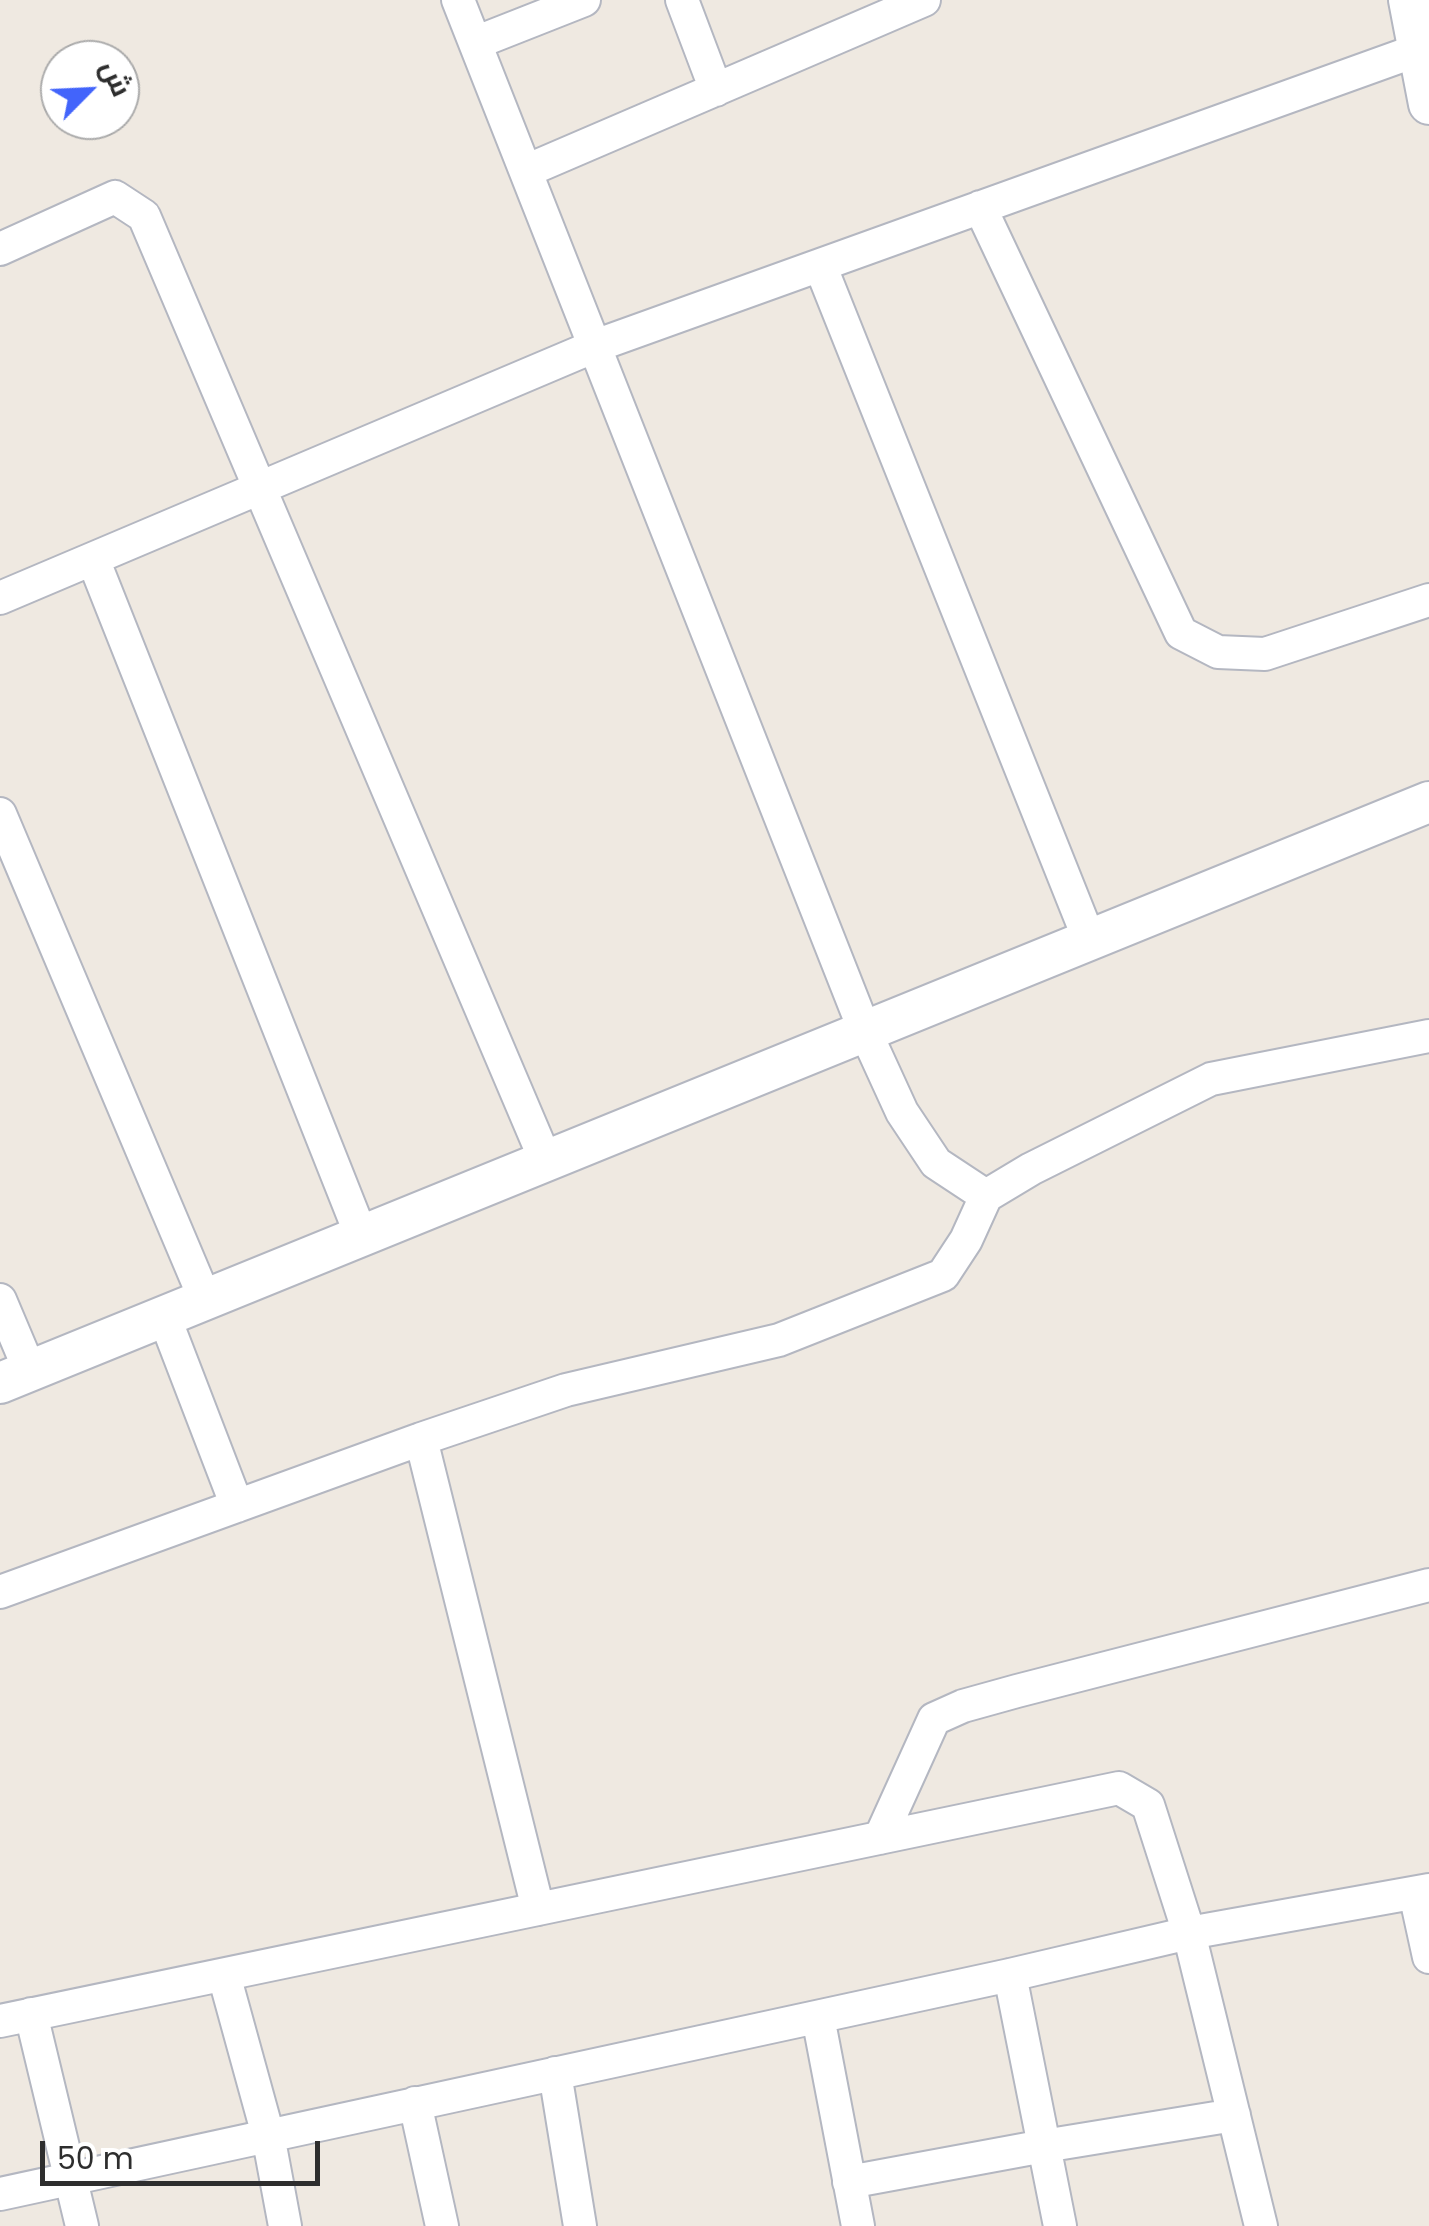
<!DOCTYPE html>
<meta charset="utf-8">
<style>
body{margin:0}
#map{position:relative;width:1429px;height:2226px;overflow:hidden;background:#efe9e1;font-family:Poppins,Cairo,sans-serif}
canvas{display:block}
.north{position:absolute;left:40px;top:40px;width:100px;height:100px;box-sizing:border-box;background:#fff;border:2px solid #ababab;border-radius:50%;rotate:66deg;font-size:28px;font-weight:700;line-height:40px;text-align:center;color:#2e2e2e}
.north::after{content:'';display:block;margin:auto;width:35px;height:45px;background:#4264fb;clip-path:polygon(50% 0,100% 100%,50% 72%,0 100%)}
.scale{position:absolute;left:40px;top:2141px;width:280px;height:45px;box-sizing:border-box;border:5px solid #2e2e2e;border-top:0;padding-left:12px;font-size:30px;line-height:35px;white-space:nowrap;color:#2e2e2e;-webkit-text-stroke:8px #fff;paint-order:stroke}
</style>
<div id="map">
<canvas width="1429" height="2226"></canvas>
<div class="north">ش</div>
<div class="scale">50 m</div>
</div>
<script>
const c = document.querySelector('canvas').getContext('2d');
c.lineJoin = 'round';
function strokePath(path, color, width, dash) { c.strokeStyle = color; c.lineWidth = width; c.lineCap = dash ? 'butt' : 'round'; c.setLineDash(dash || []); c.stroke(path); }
const minor = new Path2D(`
 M458,0L864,1029L902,1112L936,1163L986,1196
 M682,0L716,90
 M475,43L584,0
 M526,171L924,0
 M980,207L1181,633L1218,652L1265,654L1429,600
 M0,249L115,197L144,216L545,1159
 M820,265L1089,939
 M93,559L361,1235
 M0,598L595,346L1429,46
 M0,814L205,1299
 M0,1300L30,1371
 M164,1316L237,1506
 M421,1439L538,1909
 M0,1592L421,1439L566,1390L779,1340L943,1275L966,1240L986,1196L1031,1169L1211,1079L1429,1036
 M880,1838L934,1719L963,1706L1017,1691L1429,1585
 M1415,1893L1429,1957
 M224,1975L268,2135L285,2226
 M1010,1975L1060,2226
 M31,2014L82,2226
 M818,2017L858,2226
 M0,2021L1119,1788L1148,1805L1189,1933L1261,2226
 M555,2073L580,2226
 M415,2103L442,2226
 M849,2182L1044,2146L1234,2115
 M0,2194L1010,1975L1189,1933L1429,1890`);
const tertiary = new Path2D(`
 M1409,0L1429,104
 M0,1383L1429,802`);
strokePath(minor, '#b4b7c1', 36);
strokePath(tertiary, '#b4b7c1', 44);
strokePath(minor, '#fff', 32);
strokePath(tertiary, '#fff', 40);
</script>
